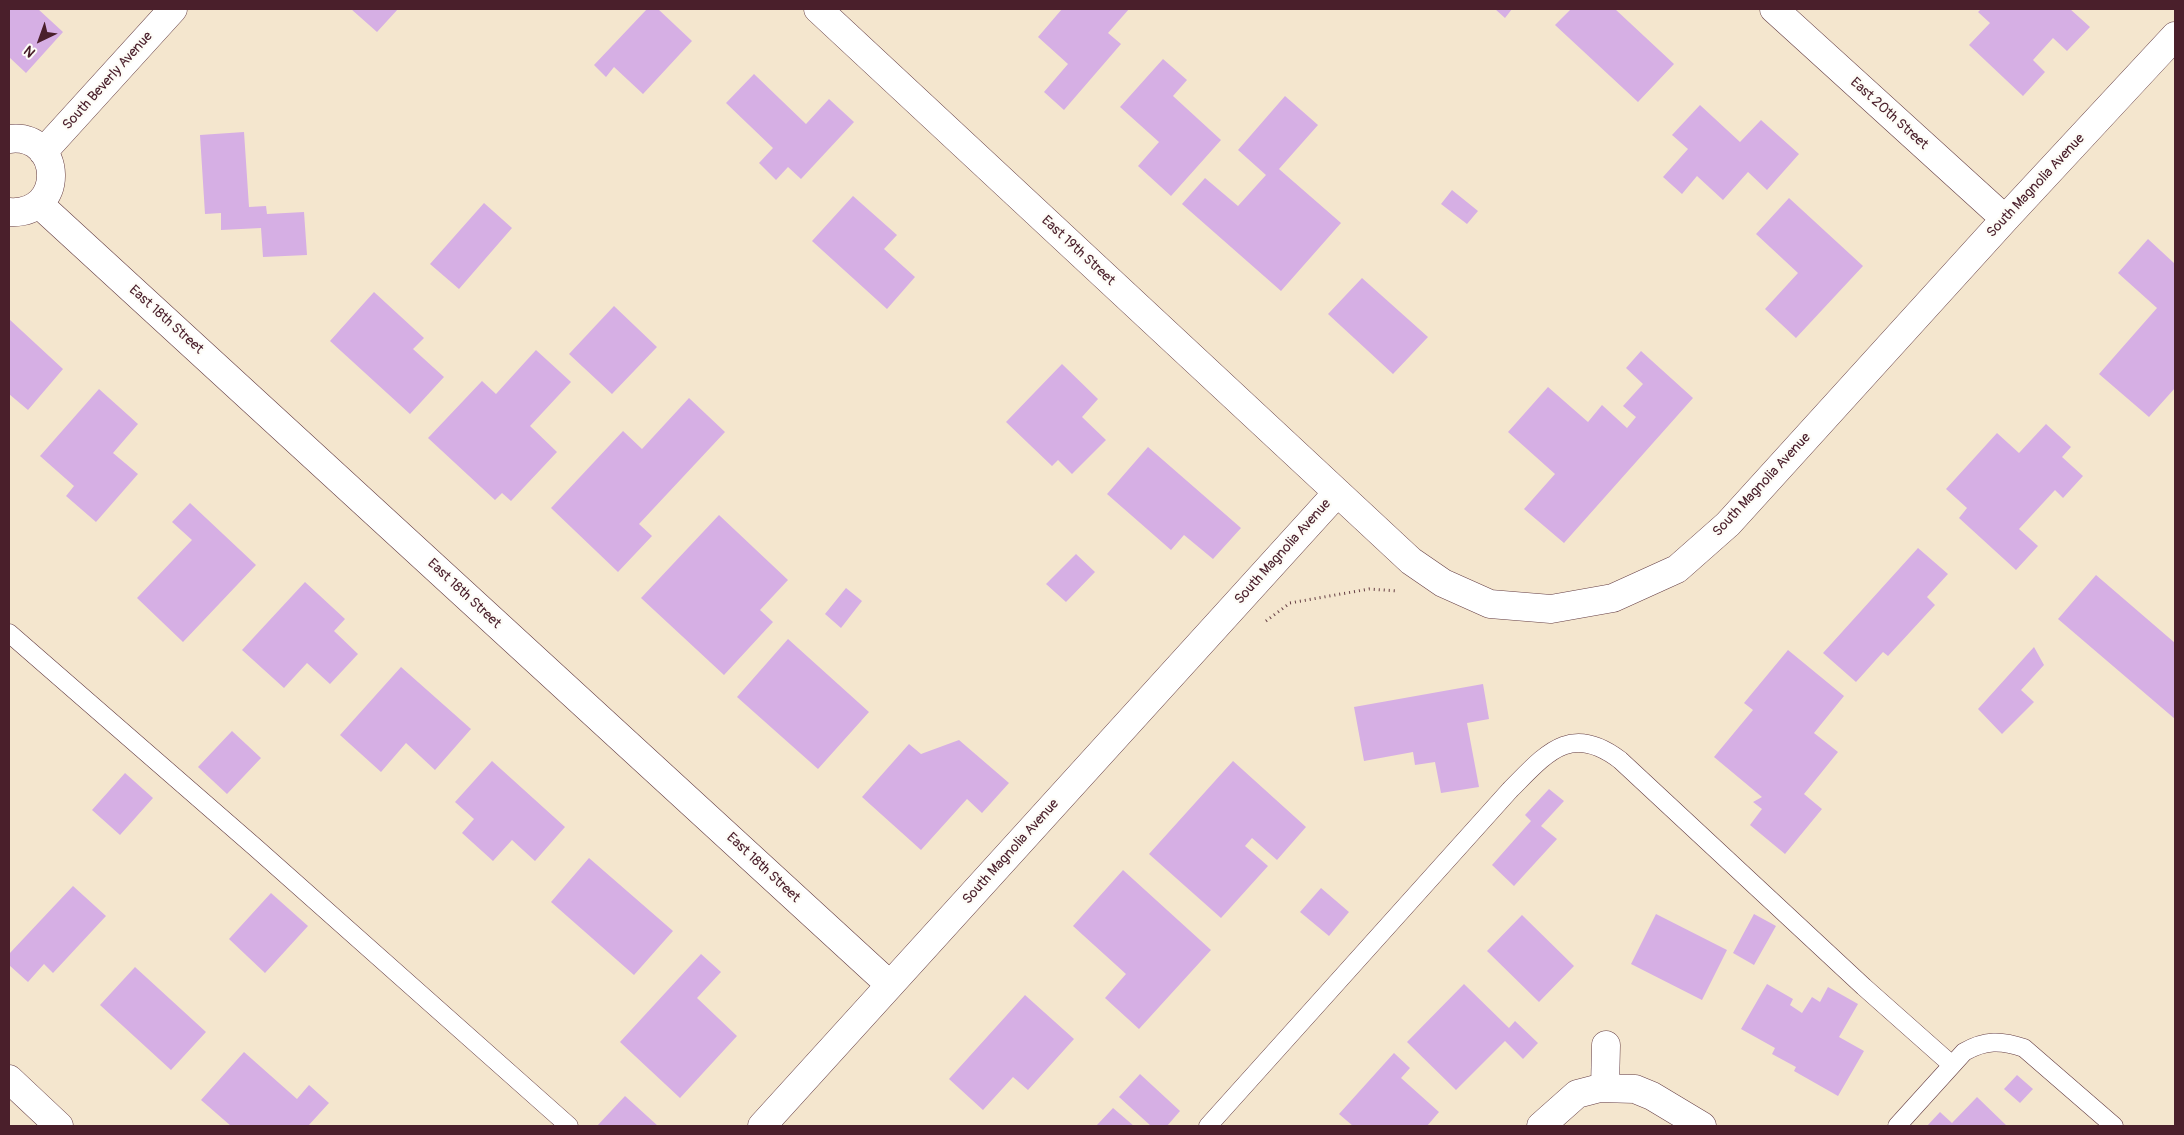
<!DOCTYPE html>
<style>
body{margin:0}
#map{position:relative;width:2184px;height:1135px;overflow:hidden;background:#f4e6ce;font-family:Pangolin,sans-serif}
canvas{display:block}
.frame{position:absolute;inset:0;border:10px solid #4a1f2b;pointer-events:none}
.north{position:absolute;left:15px;top:15px;width:50px;height:50px;-webkit-text-stroke:4px #fdfcf7;paint-order:stroke;rotate:222deg;font-size:14px;font-weight:700;line-height:20px;text-align:center;color:#4a1f2b}
.north::after{content:'';display:block;margin:auto;width:18px;height:22px;background:#4a1f2b;clip-path:polygon(50% 0,100% 100%,50% 72%,0 100%)}
</style>
<div id="map">
<canvas width="2184" height="1135"></canvas>
<div class="frame"></div>
<div class="north">N</div>
</div>
<script>
const c = document.querySelector('canvas').getContext('2d');
c.lineJoin = 'round';
function fillPath(path, color) { c.fillStyle = color; c.fill(path, 'evenodd'); }
function strokePath(path, color, width, dash) { c.strokeStyle = color; c.lineWidth = width; c.lineCap = dash ? 'butt' : 'round'; c.setLineDash(dash || []); c.stroke(path); }
function drawText(font, color, halo, rows, align = 'center') {
  c.font = font + ' Pangolin,sans-serif'; c.lineWidth = 4.5; c.setLineDash([]); c.textBaseline = 'middle'; c.strokeStyle = halo; c.fillStyle = color; for (const [text, x, y, turn = 0] of rows) {
    c.save(); c.translate(x, y); c.rotate((+turn || 0) * Math.PI / 180); c.textAlign = isNaN(turn) ? turn : align; if (halo) c.strokeText(text, 0, 0); c.fillText(text, 0, 0); c.restore();
  }
}
fillPath(new Path2D(`
 M9,9H38L63,32L26,73L9,57Z
 M351,9H398L377,32Z
 M647,9H658L692,41L643,94L614,67L606,77L594,65Z
 M1062,9H1129L1108,33L1121,44L1064,110L1044,92L1068,64L1038,37Z
 M1495,9H1512L1505,18Z
 M1571,9H1615L1674,64L1638,102L1555,25Z
 M1981,9H2070L2090,27L2067,51L2053,38L2033,60L2045,72L2023,96L1969,45L1990,23L1978,12Z
 M1163,59L1187,80L1173,96L1221,140L1171,196L1138,166L1159,142L1120,107Z
 M754,74L806,124L829,99L854,122L801,179L788,167L776,180L759,163L773,148L726,103Z
 M1285,96L1318,125L1279,169L1341,223L1281,291L1182,204L1205,178L1238,206L1266,175L1238,150Z
 M1700,105L1740,142L1761,120L1799,154L1767,190L1748,172L1723,200L1697,176L1682,194L1663,177L1688,149L1672,135Z
 M244,132L249,207L266,206L267,214L304,212L307,255L263,257L261,228L221,230V213L205,214L200,135Z
 M1452,190L1478,211L1467,224L1441,204Z
 M853,196L897,235L884,249L915,277L887,309L812,241Z
 M1789,198L1863,266L1796,338L1765,309L1798,273L1756,234Z
 M484,203L512,228L459,289L430,264Z
 M2148,239L2175,264V388L2149,417L2099,374L2157,308L2118,273Z
 M1362,278L1428,337L1393,374L1328,314Z
 M374,292L424,338L413,349L444,377L410,414L330,341Z
 M614,306L657,347L612,394L569,354Z
 M9,319L63,369L28,410L9,394Z
 M536,350L571,382L530,426L557,452L511,501L502,493L495,500L428,438L482,381L496,394Z
 M1641,351L1693,398L1564,543L1524,509L1555,474L1508,432L1548,387L1588,422L1602,405L1627,428L1636,417L1623,406L1643,384L1626,368Z
 M1062,364L1098,399L1082,417L1106,440L1072,474L1058,460L1052,466L1006,422Z
 M99,389L138,424L113,453L138,474L96,522L66,496L74,486L40,456Z
 M689,398L725,432L639,524L652,536L618,572L551,508L623,431L642,449Z
 M2046,424L2071,447L2062,457L2083,476L2063,498L2055,490L2019,529L2038,546L2016,570L1959,518L1967,508L1946,489L1997,433L2019,453Z
 M1148,447L1241,528L1213,559L1184,535L1171,550L1107,494Z
 M190,503L256,565L183,642L137,598L192,540L172,522Z
 M719,515L788,580L760,610L773,622L724,675L641,598Z
 M1918,548L1948,574L1927,597L1935,605L1888,656L1883,652L1856,682L1823,653Z
 M1076,554L1095,572L1066,602L1046,584Z
 M2096,575L2175,643V719L2058,619Z
 M305,582L345,619L334,631L358,654L330,684L307,663L284,688L242,650Z
 M846,588L862,601L841,628L825,614Z
 M788,639L869,712L818,769L737,697Z
 M2034,647L2044,665L2021,690L2034,702L2002,734L1978,709Z
 M1788,650L1844,696L1814,733L1838,752L1804,794L1822,809L1785,854L1750,825L1762,809L1753,802L1762,797L1714,757L1753,710L1744,703Z
 M401,667L471,729L435,770L406,743L381,772L340,735Z
 M1483,684L1489,719L1467,723L1479,787L1441,793L1435,762L1415,765L1413,752L1364,761L1354,707Z
 M232,731L261,758L227,794L198,767Z
 M959,740L1009,783L982,813L967,799L921,850L862,797L909,744L921,754Z
 M492,761L565,827L535,861L512,840L493,861L462,833L474,819L455,802Z
 M1233,761L1306,827L1277,860L1252,838L1245,846L1268,866L1221,918L1149,854Z
 M125,773L153,798L120,835L92,810Z
 M1549,789L1564,801L1541,826L1557,839L1514,886L1492,865L1531,821L1525,815Z
 M589,858L673,931L634,975L551,902Z
 M1123,870L1211,950L1139,1029L1105,998L1126,974L1073,926Z
 M73,886L106,916L53,973L44,964L28,982L9,965V954Z
 M1321,888L1349,912L1329,936L1300,912Z
 M271,893L308,926L265,973L229,939Z
 M1656,914L1727,950L1702,1000L1631,964Z
 M1754,914L1776,926L1754,965L1733,953Z
 M1522,915L1574,966L1539,1002L1487,951Z
 M701,954L721,972L697,998L737,1036L680,1098L620,1042Z
 M135,967L206,1032L171,1070L100,1005Z
 M1464,984L1509,1028L1515,1021L1538,1043L1523,1059L1505,1041L1456,1090L1407,1042Z
 M1767,984L1793,999L1790,1005L1802,1013L1812,997L1820,1002L1828,987L1858,1004L1839,1037L1864,1051L1838,1096L1794,1071L1796,1067L1772,1054L1775,1048L1741,1029Z
 M1025,995L1074,1039L1028,1090L1013,1077L983,1110L949,1079Z
 M244,1052L297,1099L309,1085L329,1103L308,1126H231L201,1100Z
 M1394,1053L1410,1068L1401,1078L1439,1112L1427,1126H1353L1339,1114Z
 M1140,1074L1180,1111L1167,1126H1151L1119,1097Z
 M2017,1075L2033,1089L2020,1103L2004,1089Z
 M625,1096L658,1126H597Z
 M1977,1097L2007,1126H1927L1940,1112L1952,1123Z
 M1113,1108L1134,1126H1096Z`), '#d6afe4');
const service = new Path2D(`
 M9,633L256,848L569,1126
 M1208,1126L1510,790C1546,754 1570,722 1620,760L1864,987L1952,1065
 M1897,1126L1964,1052C1985,1040 2001,1040 2024,1048L2114,1126`);
const minor = new Path2D(`
 M818,9L1411,561L1443,583L1490,604L1551,609L1613,598L1677,569L1728,524L2005,219L2175,36
 M1774,9L2005,219
 M9,139C63,132 67,216 9,212
 M43,152L173,9
 M39,204L890,985
 M9,1079L59,1126
 M1605,1088L1606,1045
 M762,1126L1337,493
 M1541,1126L1577,1094L1600,1088L1635,1089L1652,1096L1702,1126`);
strokePath(service, '#643d43', 19);
strokePath(minor, '#643d43', 29);
strokePath(new Path2D(`
 M1266,621L1290,603L1369,589L1398,591`), '#643d43', 3, [1, 4]);
strokePath(service, '#fff', 18);
strokePath(minor, '#fff', 28);
drawText('14px', '#4a1f2b', '#fdfcf7', [
 ["South Beverly Avenue",108,81,-48],
 ["East 20th Street",1889,114,42],
 ["South Magnolia Avenue",2036,186,-47],
 ["East 19th Street",1078,251,43],
 ["East 18th Street",166,320,42],
 ["South Magnolia Avenue",1762,485,-47],
 ["South Magnolia Avenue",1283,552,-48],
 ["East 18th Street",464,594,43],
 ["South Magnolia Avenue",1011,852,-48],
 ["East 18th Street",763,868,43]
]);
</script>
